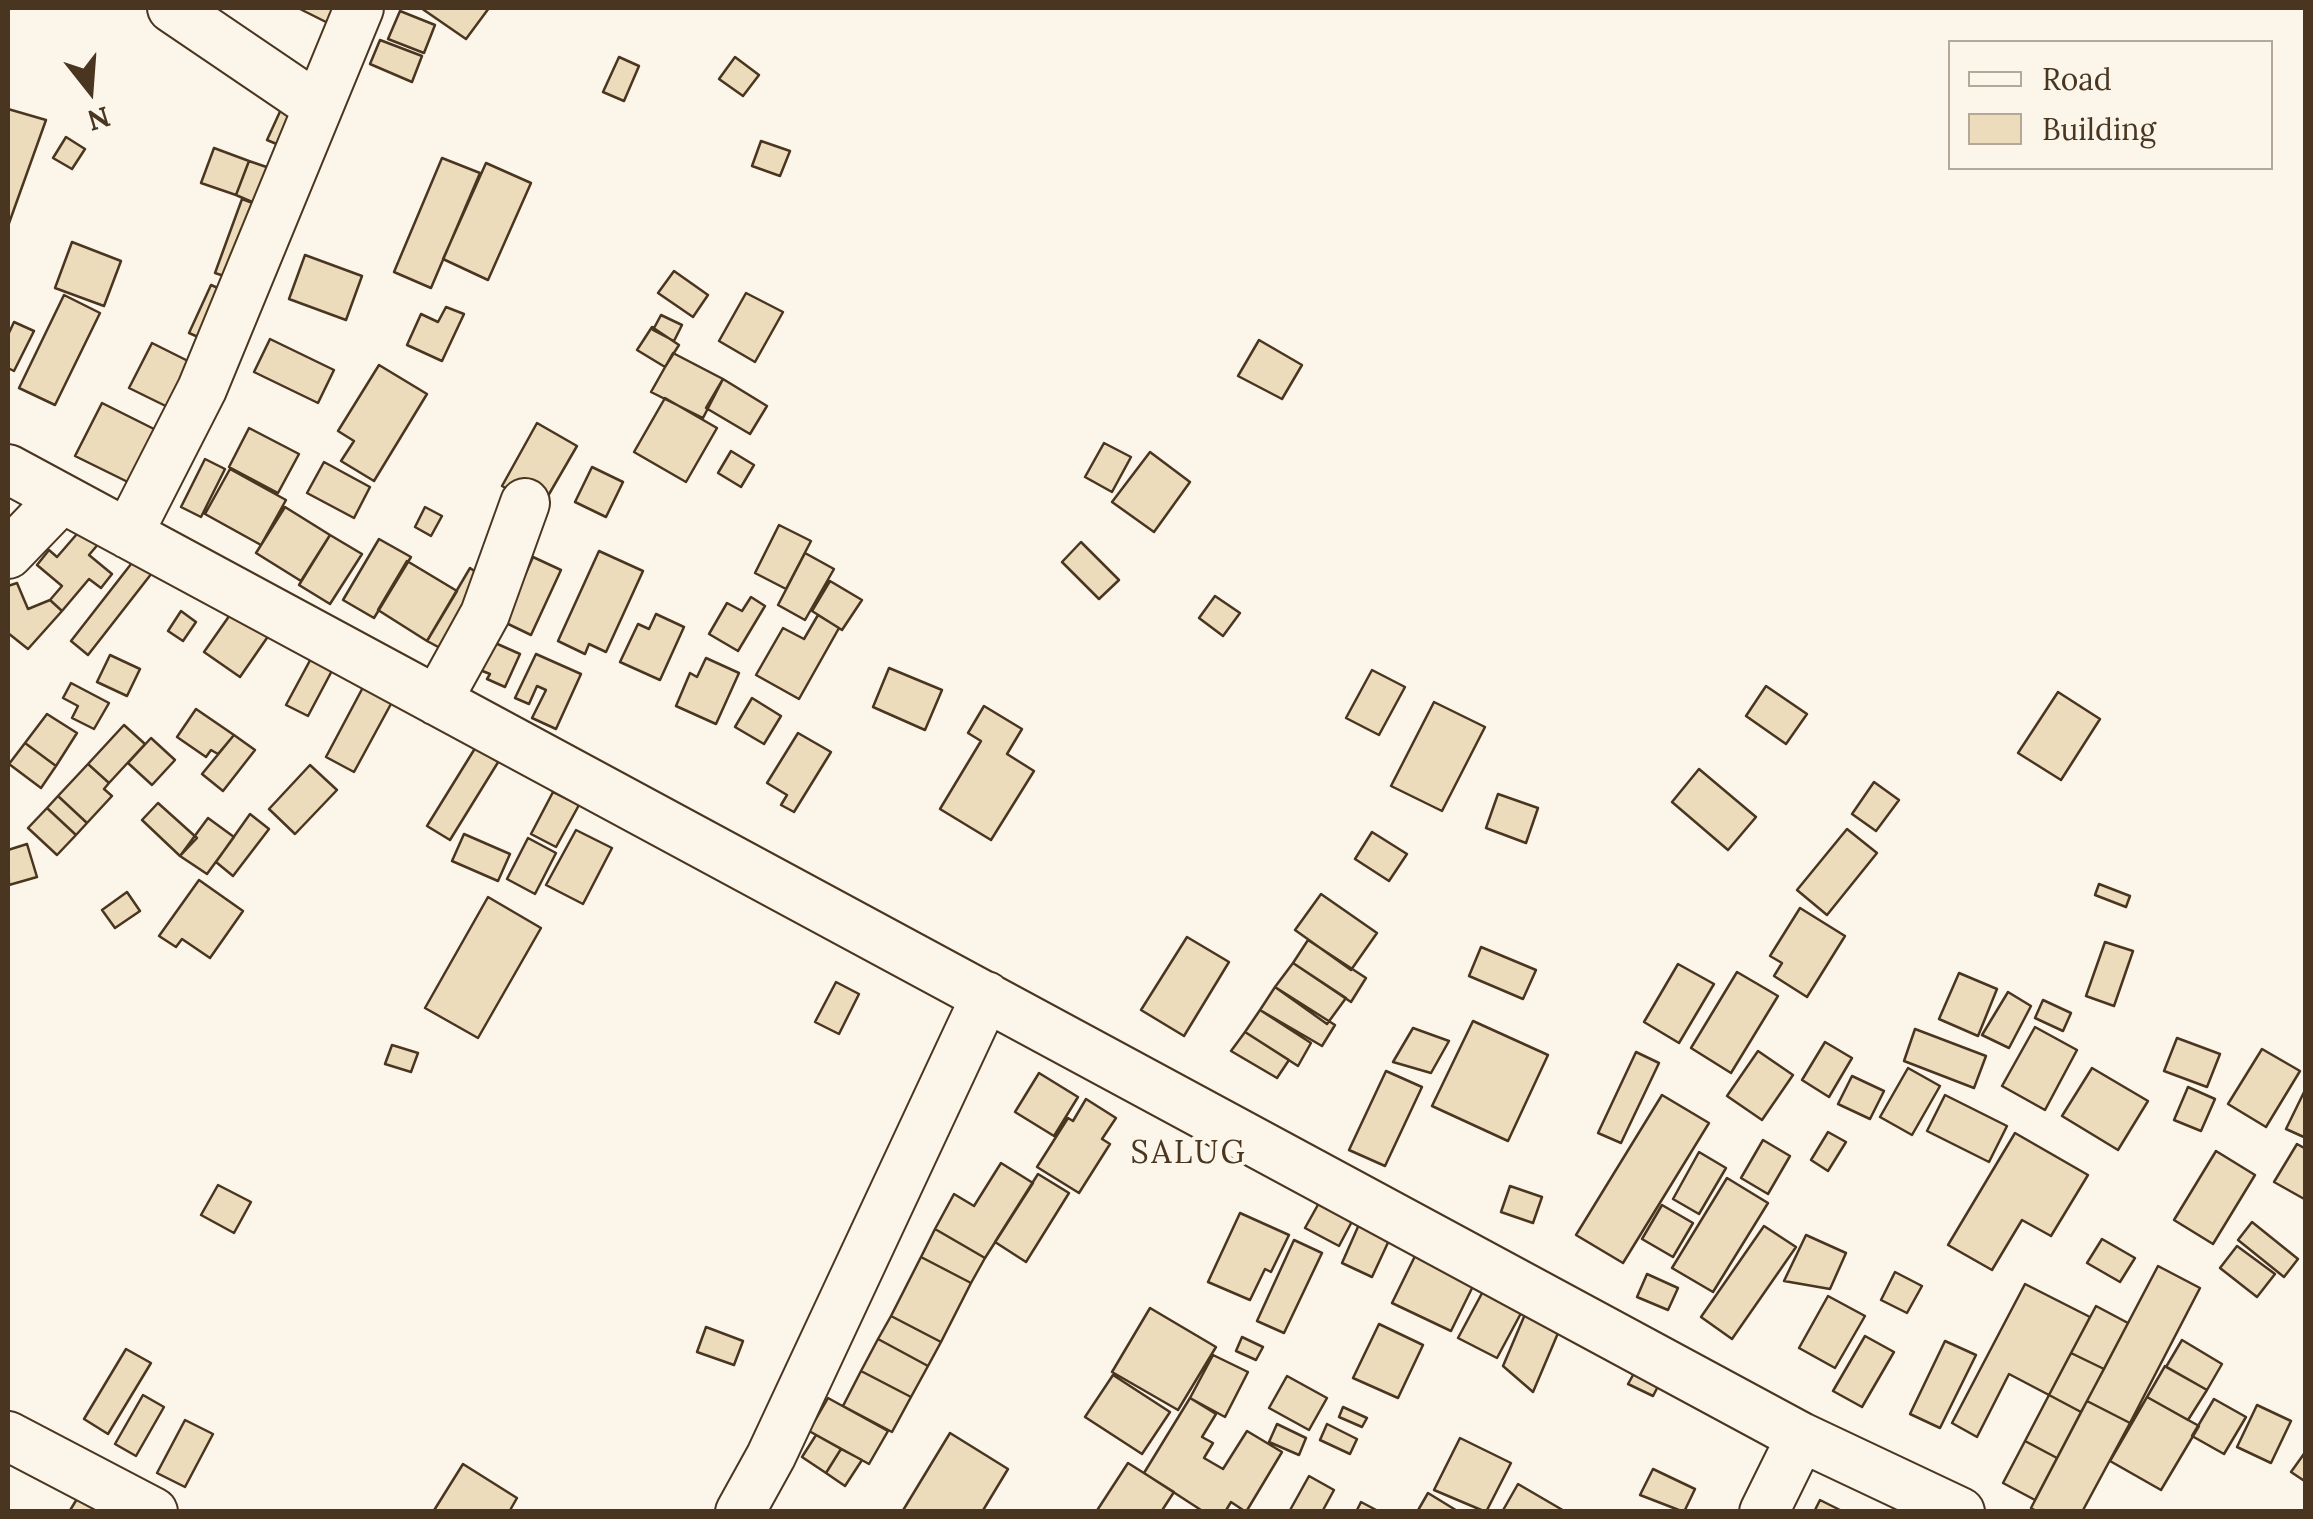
<!DOCTYPE html>
<style>
body{margin:0}
#map{position:relative;width:2313px;height:1519px;overflow:hidden;background:#fbf6e9;font-family:Lora,serif}
canvas{display:block}
.frame{position:absolute;inset:0;border:10px solid #4a3520;pointer-events:none}
.legend{position:absolute;left:1948px;top:40px;width:325px;height:130px;box-sizing:border-box;background:#fbf6e9;border:2px solid #b4a999;margin:0;padding:12px 18px;list-style:none;font-size:30px;color:#4a3520}
.legend li{display:flex;align-items:center;gap:20px;height:50px}
.legend b{width:50px;border:2px solid #b4a999}
.north{position:absolute;left:40px;top:40px;width:100px;height:100px;-webkit-text-stroke:8px #fbf6e9;paint-order:stroke;rotate:163deg;font-size:28px;font-weight:700;line-height:40px;text-align:center;color:#4a3520}
.north::after{content:'';display:block;margin:auto;width:35px;height:45px;background:#4a3520;clip-path:polygon(50% 0,100% 100%,50% 72%,0 100%)}
</style>
<div id="map">
<canvas width="2313" height="1519"></canvas>
<div class="frame"></div>
<ul class="legend">
<li><b style="height:12px;background:#fbf6e9"></b>Road</li>
<li><b style="height:28px;background:#ecdcbc"></b>Building</li>
</ul>
<div class="north">N</div>
</div>
<script>
const c = document.querySelector('canvas').getContext('2d');
c.lineJoin = 'round';
function fillPath(path, color) { c.fillStyle = color; c.fill(path, 'evenodd'); }
function strokePath(path, color, width, dash) { c.strokeStyle = color; c.lineWidth = width; c.lineCap = dash ? 'butt' : 'round'; c.setLineDash(dash || []); c.stroke(path); }
function drawText(font, color, halo, rows, align = 'center') {
  c.font = font + ' Lora,serif'; c.lineWidth = 8; c.setLineDash([]); c.textBaseline = 'middle'; c.strokeStyle = halo; c.fillStyle = color; for (const [text, x, y, turn = 0] of rows) {
    c.save(); c.translate(x, y); c.rotate((+turn || 0) * Math.PI / 180); c.textAlign = isNaN(turn) ? turn : align; if (halo) c.strokeText(text, 0, 0); c.fillText(text, 0, 0); c.restore();
  }
}
const building = new Path2D(`
 M298,8H351L340,29Z
 M421,8H489L466,39Z
 M400,11L435,25L424,53L388,39Z
 M380,40L422,56L412,82L370,64Z
 M619,57L639,66L624,101L603,92Z
 M735,57L759,75L743,96L719,79Z
 M283,105L307,115L291,150L267,140Z
 M8,109L46,120L8,226Z
 M66,137L85,149L72,169L53,158Z
 M761,141L790,151L780,176L752,166Z
 M214,148L249,161L236,195L201,183Z
 M442,158L480,173L431,288L394,272Z
 M249,161L281,172L266,208L236,195Z
 M486,163L531,183L488,280L443,259Z
 M242,199L266,208L239,281L215,273Z
 M72,242L121,261L104,306L55,288Z
 M305,255L362,276L346,320L289,299Z
 M674,271L708,295L693,317L658,293Z
 M211,285L234,295L214,344L189,333Z
 M746,293L783,312L755,362L719,341Z
 M64,295L100,313L55,405L19,388Z
 M446,307L464,314L442,361L407,345L421,314L438,322Z
 M661,315L682,325L674,341L653,330Z
 M14,322L34,331L14,371L8,368V335Z
 M652,327L679,345L665,367L637,350Z
 M270,339L334,370L318,403L254,372Z
 M1259,340L1302,365L1282,399L1238,376Z
 M152,343L204,369L182,414L129,388Z
 M673,353L723,379L703,418L651,392Z
 M379,365L427,394L374,481L341,461L354,441L338,431Z
 M723,379L767,406L750,434L706,408Z
 M665,398L717,428L686,482L634,452Z
 M102,403L164,434L138,487L75,456Z
 M537,423L577,446L541,508L502,486Z
 M249,428L299,454L278,493L229,467Z
 M1104,443L1131,457L1112,492L1085,477Z
 M731,451L754,465L741,487L718,473Z
 M1150,452L1190,482L1154,532L1112,502Z
 M205,459L225,469L201,517L181,507Z
 M324,462L370,487L354,518L307,493Z
 M592,467L623,482L606,517L575,502Z
 M230,469L286,500L261,545L205,514Z
 M285,507L330,535L301,581L256,553Z
 M425,507L442,516L431,536L415,527Z
 M779,525L811,541L786,589L755,573Z
 M83,527L100,542L89,555L112,574L101,588L89,579L62,611L50,600L62,586L37,565L49,550L57,557Z
 M330,535L362,554L330,604L299,585Z
 M379,539L411,557L374,618L343,600Z
 M1081,542L1119,580L1099,599L1062,562Z
 M142,550L159,564L88,655L71,641Z
 M599,551L643,571L606,652L589,644L585,654L558,641Z
 M805,553L834,569L805,620L778,605Z
 M533,557L561,570L531,635L504,622Z
 M407,561L457,591L427,641L378,610Z
 M470,568L490,582L455,656L427,641Z
 M830,581L862,600L842,630L812,611Z
 M17,583L28,609L50,600L62,611L28,649L8,633V586Z
 M1215,596L1240,613L1223,636L1199,618Z
 M751,597L765,606L738,651L709,634L727,603L742,611Z
 M239,602L269,635L240,677L204,652Z
 M181,611L196,622L183,641L168,631Z
 M656,614L684,627L660,680L620,662L638,624L649,629Z
 M818,615L839,628L799,699L756,675L783,628L804,639Z
 M493,642L520,654L505,687L487,679L490,674L480,670Z
 M314,653L335,665L308,716L286,705Z
 M536,654L581,674L556,729L532,718L546,690L537,686L529,704L515,698Z
 M110,655L140,669L127,696L97,682Z
 M706,658L739,673L716,724L676,706L690,673L697,677Z
 M889,668L942,690L925,730L873,707Z
 M1372,670L1405,687L1379,735L1346,718Z
 M369,676L398,691L354,772L326,757Z
 M71,683L109,703L94,729L72,718L78,706L63,698Z
 M1766,686L1807,714L1786,744L1746,716Z
 M2058,692L2100,719L2061,780L2018,753Z
 M752,698L781,716L764,744L735,727Z
 M1434,702L1485,727L1442,811L1391,786Z
 M984,706L1022,729L1007,754L1034,771L991,840L940,809L981,741L968,733Z
 M196,709L234,735L218,754L211,750L206,757L177,737Z
 M47,714L77,733L56,766L25,743Z
 M124,725L145,744L109,783L88,764Z
 M798,733L831,752L794,812L781,805L787,795L767,783Z
 M234,735L255,750L223,791L202,774Z
 M482,737L505,751L450,840L427,826Z
 M151,738L175,760L152,785L128,763Z
 M25,743L56,766L41,788L9,764Z
 M88,764L109,783L104,789L112,796L87,823L58,796Z
 M310,765L337,790L295,834L269,809Z
 M1699,769L1756,817L1728,850L1672,802Z
 M1874,782L1899,800L1876,831L1852,814Z
 M553,792L579,805L556,847L531,834Z
 M1498,794L1538,808L1526,843L1486,828Z
 M58,796L87,823L76,835L47,808Z
 M158,803L197,838L180,856L142,820Z
 M47,808L76,835L57,855L28,828Z
 M250,814L269,829L233,876L216,862Z
 M208,818L234,837L207,874L180,856Z
 M1847,829L1877,853L1827,915L1797,890Z
 M576,830L612,848L583,904L546,885Z
 M1372,832L1407,854L1389,881L1355,859Z
 M464,834L510,854L498,881L452,861Z
 M528,838L556,853L535,894L507,879Z
 M27,844L37,877L9,885L8,850Z
 M199,880L243,911L210,958L182,939L176,947L159,936Z
 M2099,884L2130,896L2126,907L2095,895Z
 M127,892L140,911L115,928L102,910Z
 M1321,894L1377,933L1351,970L1295,930Z
 M488,897L541,928L478,1038L425,1008Z
 M1800,908L1845,936L1807,997L1774,976L1782,963L1770,956Z
 M1187,937L1229,962L1184,1036L1141,1010Z
 M1308,940L1366,978L1351,1002L1293,963Z
 M2105,942L2133,951L2114,1006L2086,996Z
 M1481,947L1536,970L1523,999L1469,976Z
 M1293,963L1346,998L1327,1024L1275,987Z
 M1678,964L1714,984L1679,1043L1644,1022Z
 M1737,972L1778,996L1731,1073L1691,1048Z
 M1959,973L1997,989L1978,1036L1939,1019Z
 M836,982L859,994L839,1034L815,1022Z
 M1275,987L1335,1025L1322,1046L1260,1010Z
 M2008,992L2031,1006L2009,1048L1982,1035Z
 M2043,1000L2071,1013L2063,1031L2035,1018Z
 M1260,1010L1311,1043L1298,1066L1245,1032Z
 M1473,1021L1548,1055L1508,1141L1432,1106Z
 M2035,1027L2077,1050L2045,1110L2002,1086Z
 M1413,1028L1449,1041L1431,1073L1393,1062Z
 M1915,1029L1986,1056L1974,1088L1904,1061Z
 M1245,1032L1289,1060L1277,1078L1231,1051Z
 M2177,1038L2220,1054L2207,1087L2164,1071Z
 M1825,1042L1852,1058L1829,1097L1802,1080Z
 M392,1045L418,1053L411,1072L385,1064Z
 M2262,1049L2300,1071L2266,1127L2228,1104Z
 M1758,1051L1793,1075L1762,1120L1727,1096Z
 M1636,1052L1659,1063L1621,1143L1598,1133Z
 M1908,1068L1940,1086L1912,1135L1880,1117Z
 M2092,1068L2148,1101L2118,1150L2062,1116Z
 M1386,1071L1422,1087L1385,1166L1349,1150Z
 M1039,1073L1078,1097L1054,1136L1015,1112Z
 M1852,1076L1884,1091L1870,1119L1838,1104Z
 M2188,1087L2215,1099L2201,1131L2174,1120Z
 M2306,1088V1138L2286,1129Z
 M1662,1095L1709,1123L1623,1263L1576,1235Z
 M1945,1095L2007,1126L1989,1162L1927,1131Z
 M1086,1099L1116,1118L1102,1139L1110,1144L1079,1193L1037,1167L1068,1118L1073,1121Z
 M1828,1132L1846,1142L1828,1171L1811,1160Z
 M2015,1133L2088,1175L2051,1236L2022,1220L1992,1270L1948,1245Z
 M1763,1140L1790,1156L1768,1194L1741,1178Z
 M2297,1144L2306,1149V1200L2274,1182Z
 M2216,1151L2255,1175L2213,1244L2174,1220Z
 M1699,1152L1726,1168L1699,1214L1673,1199Z
 M1001,1163L1033,1183L985,1258L935,1229L954,1194L974,1206Z
 M1038,1174L1069,1193L1026,1262L995,1242Z
 M1727,1178L1768,1203L1713,1292L1672,1268Z
 M218,1185L251,1202L234,1233L201,1215Z
 M1510,1186L1542,1197L1533,1223L1501,1212Z
 M1324,1194L1357,1212L1339,1246L1305,1228Z
 M1662,1205L1693,1223L1673,1257L1642,1239Z
 M1240,1213L1289,1235L1271,1272L1265,1269L1250,1300L1208,1282Z
 M1361,1220L1392,1234L1372,1277L1342,1263Z
 M2252,1222L2298,1259L2284,1277L2238,1240Z
 M1764,1226L1796,1247L1732,1339L1701,1317Z
 M935,1229L985,1258L971,1283L921,1257Z
 M1806,1235L1846,1253L1830,1289L1784,1281Z
 M2102,1239L2135,1258L2120,1282L2087,1263Z
 M1294,1240L1322,1253L1284,1333L1257,1321Z
 M2237,1246L2275,1274L2257,1297L2220,1268Z
 M1418,1250L1477,1278L1451,1331L1392,1303Z
 M921,1257L971,1283L941,1342L891,1316Z
 M2158,1266L2200,1288L2130,1423L2087,1401Z
 M1895,1272L1922,1286L1907,1313L1881,1300Z
 M1647,1274L1678,1288L1668,1310L1637,1297Z
 M1488,1282L1527,1302L1497,1358L1458,1338Z
 M2025,1284L2090,1317L2049,1395L2009,1374L1977,1437L1952,1423Z
 M1828,1296L1865,1316L1835,1368L1799,1348Z
 M1529,1305L1564,1319L1533,1392L1503,1366Z
 M2096,1306L2128,1323L2104,1369L2071,1353Z
 M1150,1308L1216,1347L1178,1410L1112,1372Z
 M891,1316L941,1342L928,1366L878,1339Z
 M1379,1324L1423,1345L1398,1398L1353,1378Z
 M706,1327L743,1341L734,1365L697,1352Z
 M1865,1336L1894,1352L1862,1407L1833,1391Z
 M1242,1337L1263,1347L1256,1360L1236,1351Z
 M878,1339L928,1366L911,1397L861,1371Z
 M2182,1340L2222,1364L2207,1390L2166,1367Z
 M1945,1341L1976,1355L1940,1428L1910,1414Z
 M126,1349L151,1363L108,1434L84,1419Z
 M2071,1353L2104,1369L2081,1412L2049,1395Z
 M1213,1355L1248,1372L1225,1417L1190,1398Z
 M1641,1361L1665,1373L1653,1396L1628,1384Z
 M2165,1366L2207,1390L2188,1420L2147,1397Z
 M861,1371L911,1397L892,1432L843,1406Z
 M1113,1375L1170,1412L1142,1454L1085,1417Z
 M1287,1376L1327,1398L1309,1430L1269,1408Z
 M143,1395L164,1407L136,1456L115,1444Z
 M2049,1395L2081,1412L2057,1458L2025,1441Z
 M2147,1397L2199,1426L2161,1490L2110,1461Z
 M828,1398L888,1431L869,1464L809,1431Z
 M1190,1398L1216,1414L1202,1437L1213,1443L1204,1458L1223,1469L1247,1431L1282,1452L1246,1512L1231,1502L1225,1512H1204L1144,1473Z
 M2214,1399L2246,1417L2224,1454L2192,1436Z
 M2087,1401L2130,1423L2082,1512H2038L2031,1508Z
 M2257,1405L2291,1421L2271,1463L2237,1447Z
 M1343,1407L1367,1418L1362,1427L1339,1417Z
 M185,1420L213,1434L185,1487L157,1473Z
 M1277,1424L1306,1438L1299,1455L1269,1442Z
 M1327,1424L1357,1439L1350,1454L1320,1440Z
 M950,1433L1008,1469L982,1512H902Z
 M816,1435L841,1449L826,1473L802,1457Z
 M1460,1438L1511,1463L1486,1512L1434,1490Z
 M2025,1441L2057,1458L2035,1500L2003,1483Z
 M841,1449L862,1460L845,1486L826,1473Z
 M2306,1451V1482L2291,1472Z
 M1128,1463L1174,1492L1161,1512H1096Z
 M463,1464L517,1498L509,1512H433Z
 M1653,1469L1695,1489L1684,1512L1640,1495Z
 M1309,1476L1334,1490L1322,1512H1289Z
 M1518,1484L1566,1512H1502Z
 M1428,1493L1459,1512H1417Z
 M80,1494L109,1512H69Z
 M1820,1500L1844,1512H1814Z
 M1361,1502L1380,1512H1356Z`);
fillPath(building, '#ecdcbc');
strokePath(building, '#4a3520', 2.5);
const minor = new Path2D(`
 M172,8L318,107
 M8,469L1801,1437L1960,1512
 M128,534L202,389L359,8
 M8,554L61,499
 M437,701L485,614L525,503
 M8,1436L153,1512
 M740,1512L771,1456L986,996
 M1764,1512L1801,1437`);
strokePath(minor, '#4a3520', 52);
strokePath(minor, '#fbf6e9', 48);
c.letterSpacing = '2.5px';
drawText('32px', '#4a3520', '#fbf6e9', [
 ["SALUG",1189,1154]
]);
c.letterSpacing = '0px';
</script>
